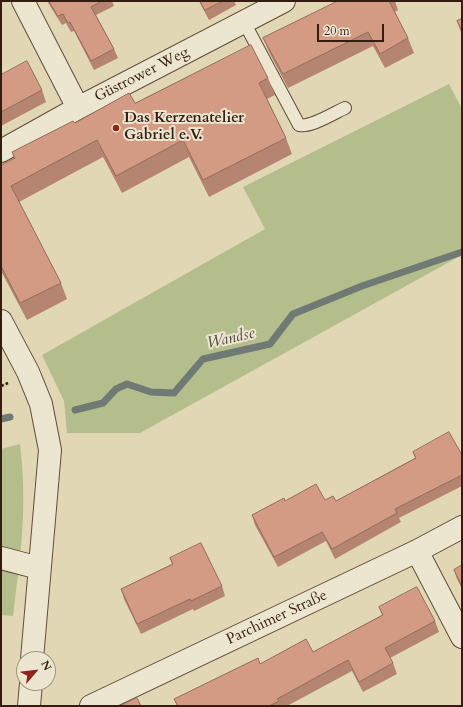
<!DOCTYPE html>
<meta charset="utf-8">
<style>
body{margin:0}
#map{position:relative;width:463px;height:707px;overflow:hidden;background:#e2d7b5;font-family:Cardo,serif}
canvas{display:block}
.frame{position:absolute;inset:0;border:2px solid #341d10;pointer-events:none}
.north{position:absolute;left:16px;top:651px;width:40px;height:40px;box-sizing:border-box;background:#ece5cf;border:1px solid #a29583;border-radius:50%;rotate:62deg;font-size:11px;font-weight:700;line-height:16px;text-align:center;color:#341d10}
.north::after{content:'';display:block;margin:auto;width:14px;height:18px;background:#8f2418;clip-path:polygon(50% 0,100% 100%,50% 72%,0 100%)}
.scale{position:absolute;left:317px;top:24px;width:67px;height:18px;box-sizing:border-box;border:2px solid #341d10;border-top:0;padding-left:5px;font-size:12px;line-height:14px;white-space:nowrap;color:#341d10;-webkit-text-stroke:3px #ece5cf;paint-order:stroke}
</style>
<div id="map">
<canvas width="463" height="707"></canvas>
<div class="frame"></div>
<div class="north">N</div>
<div class="scale">20 m</div>
</div>
<script>
const c = document.querySelector('canvas').getContext('2d');
c.lineJoin = 'round';
function fillPath(path, color) { c.fillStyle = color; c.fill(path, 'evenodd'); }
function strokePath(path, color, width, dash) { c.strokeStyle = color; c.lineWidth = width; c.lineCap = dash ? 'butt' : 'round'; c.setLineDash(dash || []); c.stroke(path); }
function drawText(font, color, halo, rows, align = 'center') {
  c.font = font + ' Cardo,serif'; c.lineWidth = 4; c.setLineDash([]); c.textBaseline = 'middle'; c.strokeStyle = halo; c.fillStyle = color; for (const [text, x, y, turn = 0] of rows) {
    c.save(); c.translate(x, y); c.rotate((+turn || 0) * Math.PI / 180); c.textAlign = isNaN(turn) ? turn : align; if (halo) c.strokeText(text, 0, 0); c.fillText(text, 0, 0); c.restore();
  }
}
fillPath(new Path2D(`
 M449,84L462,109V255L140,433H67L64,401L42,355L265,229L243,187Z
 M20,444C25,486 24,516 20,559L1,553V449Z
 M1,561L19,566L13,616L1,615Z`), '#b4be8d');
strokePath(new Path2D(`
 M75,410L103,403L116,389L127,384L151,392L174,393L203,359L270,344L293,314L362,286L462,252
 M1,419L10,417`), '#707974', 7);
const lane = new Path2D(`
 M244,22L299,125C310,128 334,113 345,108`);
const street = new Path2D(`
 M23,1L78,108
 M1,151L78,108L284,1
 M1,321L28,372L41,404L50,450L32,659
 M417,551L462,637
 M1,558L39,568
 M29,706L31,683
 M91,706L417,551L462,527`);
strokePath(lane, '#604c39', 14);
strokePath(street, '#604c39', 24);
strokePath(new Path2D(`
 M1,386L8,383`), '#341d10', 2.5, [3, 2]);
strokePath(lane, '#ece5cf', 12);
strokePath(street, '#ece5cf', 22);
fillPath(new Path2D(`
 M47,1H112L114,6L96,15L114,49L118,58L94,70L74,31L71,32L66,23L62,25Z
 M199,1H234L236,5L209,20Z
 M337,1H395L398,10L395,12L408,38L414,53L385,68L373,46L288,88L269,52L263,38L337,2Z
 M462,19V35L457,21Z
 M1,75L42,90L46,102L1,126Z
 M268,78L275,95L267,99L286,138L292,154L209,197L189,157L122,193L103,157L19,202L61,283L67,299L27,320L1,271V165L14,158L12,152L75,123L135,103Z
 M413,452L462,455V486L399,518L401,522L335,559L326,541L278,567L255,525L252,515L285,501H336L415,458Z
 M170,558L222,586L225,596L194,611L193,609L141,634L124,599L121,589L172,564Z
 M462,565V589L457,579L454,570Z
 M379,607L435,621L439,632L390,658L393,663L397,674L363,692L352,671L287,706H177L174,699L260,664L313,652L382,615Z`), '#b58571');
const building = new Path2D(`
 M49,1H102L91,7L114,49L91,61L70,22L68,23L63,14L58,16Z
 M200,1H223L205,10Z
 M338,1H389L408,38L380,54L368,32L283,74L263,38Z
 M462,19V31L457,21Z
 M251,45L268,78L259,83L286,138L203,180L183,140L116,176L97,140L11,186L61,283L20,303L1,266V165L15,158L12,152L73,121L75,123L129,93L135,103Z
 M27,61L42,90L1,112V75Z
 M449,432L462,455V475L395,509L397,513L332,549L322,532L274,557L252,515L284,498L285,501L316,484L325,500L333,496L336,501L416,458L413,452Z
 M201,543L222,586L191,601L190,599L137,624L121,589L173,564L170,558Z
 M462,565V586L454,570Z
 M417,587L435,621L385,648L393,663L359,682L348,660L277,699L279,701L269,706H178L174,699L258,658L260,664L306,639L313,652L383,615L379,607Z
 M137,698L141,706H120Z`);
fillPath(building, '#d39b83');
strokePath(building, '#946c5c', 1);
for (const [x, y, r, color] of [
 [116,128,4,"#8f2418"]
]) { const dot = new Path2D(); dot.arc(x, y, r, 0, 2 * Math.PI); c.fillStyle = color; c.fill(dot); strokePath(dot, '#ece5cf', 1.5); }
drawText('15px', '#341d10', '#ece5cf', [
 ["Güstrower Weg",142,75,-27],
 ["Parchimer Straße",277,618,-25]
]);
drawText('bold 15px', '#341d10', '#ece5cf', [
 ["Das Kerzenatelier",124,119],
 ["Gabriel e.V.",124,136]
], 'left');
drawText('italic 16px', '#524b42', '#ece5cf', [
 ["Wandse",231,339,-13]
]);
</script>
